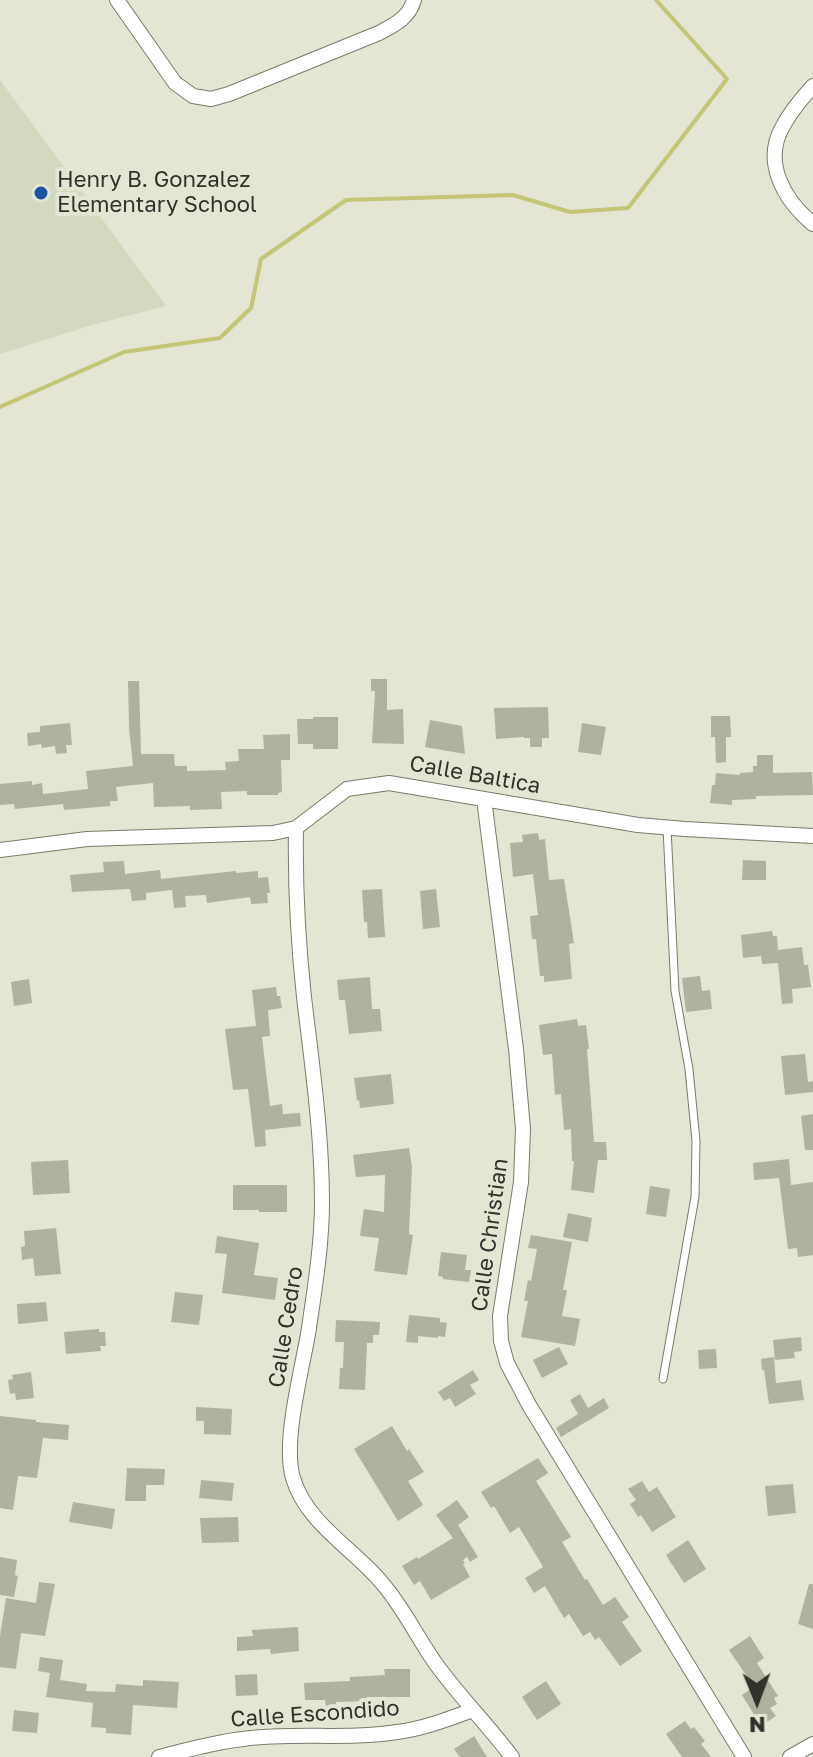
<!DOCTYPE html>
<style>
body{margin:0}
#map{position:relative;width:813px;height:1757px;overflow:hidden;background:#e4e5d2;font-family:"Golos Text",sans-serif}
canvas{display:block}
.north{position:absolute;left:717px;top:1661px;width:80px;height:80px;-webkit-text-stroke:6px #e4e5d2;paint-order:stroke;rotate:179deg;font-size:22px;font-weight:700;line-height:32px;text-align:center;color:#32322c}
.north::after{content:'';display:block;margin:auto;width:28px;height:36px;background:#32322c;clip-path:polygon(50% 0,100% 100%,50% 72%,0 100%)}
</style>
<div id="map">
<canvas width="813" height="1757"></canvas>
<div class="north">N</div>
</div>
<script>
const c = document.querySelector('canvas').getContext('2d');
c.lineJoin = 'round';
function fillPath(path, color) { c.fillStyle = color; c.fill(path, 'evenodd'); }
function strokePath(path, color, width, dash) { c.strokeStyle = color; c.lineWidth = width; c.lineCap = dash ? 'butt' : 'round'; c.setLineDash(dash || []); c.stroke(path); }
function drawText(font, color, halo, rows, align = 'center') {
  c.font = font + ' "Golos Text",sans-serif'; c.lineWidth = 8; c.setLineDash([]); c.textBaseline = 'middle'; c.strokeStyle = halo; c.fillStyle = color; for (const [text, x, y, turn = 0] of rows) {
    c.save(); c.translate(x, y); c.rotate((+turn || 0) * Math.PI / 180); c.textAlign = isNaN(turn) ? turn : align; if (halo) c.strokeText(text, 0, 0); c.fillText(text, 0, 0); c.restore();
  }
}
fillPath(new Path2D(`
 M0,81V80L166,306L92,325L0,354Z`), '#d6d7bf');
strokePath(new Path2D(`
 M0,407L124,352L220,338L251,308L261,259L346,200L513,195L570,212L628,208L727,79L656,0`), '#c4c576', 4);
fillPath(new Path2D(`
 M371,679H387V710L403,709L404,744L372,743L375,691H371Z
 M128,681H139L141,754H174L175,766H187V771L226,770L225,762L239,761L238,749H264L263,735L290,734V760H281L282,792L278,793V795H247V791L221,792L222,809L190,810V806L154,807L153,783L116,787L118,801H110V806L64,810L63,804L15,809L14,804L0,805V784L32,781V785L42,783L43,794L88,789L86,771L133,766L129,728Z
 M548,707L549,738H542V747H530V738H524V737L496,739L494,708Z
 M711,716H730L731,737H726V762L716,763L715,737H711Z
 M313,717H338V749H313V744H298L297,719H313Z
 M430,720L462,726L465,754L425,747Z
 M70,723L72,745H66L67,753L56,754L55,746L42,748L41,744L28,746L27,733L40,732V726Z
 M582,723L606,727L601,755L578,752Z
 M757,755H773V773L812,772L813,795L756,796V799L732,800V805L710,803L712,785H715L716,773L740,775V773L753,772V766H757Z
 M538,833L539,840L545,839L549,880L564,879L574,943L569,944L572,979L544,982V976H540L536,939H532L530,916L538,915L533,874L513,877L510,843L523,842L522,835Z
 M743,860L766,861V880H742Z
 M124,861L125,874L160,870L161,879L236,871V873L258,871V878L268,877L270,893H267L268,903L251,904L250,897L207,903L206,895L185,896L186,907L174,908L172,890L146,893V900L132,901L130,889L72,892L70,875L104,872L103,862Z
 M382,889L385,937L368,938L367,922H364L362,890Z
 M436,889L440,927L423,929L420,891Z
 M772,931L773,936H777L778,950L802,947L804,965H808L811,987L792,989L793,1003L782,1004L778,963L762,964L761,956L743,958L741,935Z
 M700,976L702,991L710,990L712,1009L686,1012L682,978Z
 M370,977L372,1009H380L382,1031L349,1034L345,1000H339L337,980Z
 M29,979L32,1003L14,1006L11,982Z
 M276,987L277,996H280L282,1008L268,1010L270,1036L262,1037L270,1106L282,1104L283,1114L300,1113L301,1126L265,1130L266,1146L255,1147L248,1089L233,1090L225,1029L256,1026L252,990Z
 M577,1019L578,1026L586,1025L589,1049H587L594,1142H606L607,1160H598L594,1193L571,1190L574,1161H572L571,1129L564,1130L561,1094L555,1095L552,1054L543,1055L539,1025Z
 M805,1054L808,1082L813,1081V1092L785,1095L781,1056Z
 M391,1074L394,1104L360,1108L359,1100L357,1101L354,1078Z
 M813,1114V1150H805L801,1116Z
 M409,1148L412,1167L409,1234L413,1235L407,1275L374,1271L379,1238L360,1236L364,1209L384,1212L385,1175L356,1177L353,1155Z
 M789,1159L791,1185L813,1182V1255L798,1257L797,1248L788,1249L779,1178L754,1180L753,1163Z
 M68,1160L70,1193L33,1195L31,1162Z
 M233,1185H287V1212H259V1210H233Z
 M650,1186L670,1189L666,1217L646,1214Z
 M568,1213L592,1218L588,1242L563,1237Z
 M56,1228L61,1274L35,1276L33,1258L22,1260L21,1247L25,1246L24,1231Z
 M531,1235L572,1242L563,1290H567L562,1316L580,1319L575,1346L521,1337L528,1301H524L528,1280L531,1281L537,1249L528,1248Z
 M217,1236L259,1243L254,1275L278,1278L275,1300L222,1293L227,1254L215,1253Z
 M441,1252L467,1255L465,1270H471L469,1282L443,1279V1277L438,1276Z
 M175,1292L203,1295L199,1325L171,1322Z
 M46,1302L48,1321L18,1324L17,1304Z
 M409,1315L440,1318V1322L447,1323L445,1337L438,1336V1338L418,1336V1343L406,1342Z
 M336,1320L380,1322L379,1335H373V1343H367L365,1390L339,1389L340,1368H343L344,1342H335Z
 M99,1329V1332H105L106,1346H100L101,1351L66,1354L64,1332Z
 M801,1337L802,1351L794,1352L795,1358L775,1360L773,1340Z
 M559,1347L568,1364L542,1378L533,1360Z
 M716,1349L717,1368L699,1369L698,1350Z
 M774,1357L776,1383L801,1380L804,1400L769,1404L764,1370H762L761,1359Z
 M473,1370L479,1380L470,1385L476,1394L455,1407L450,1398L444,1401L438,1392Z
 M31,1372L34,1398L16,1400L15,1393L10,1394L8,1380L13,1379L12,1375Z
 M580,1394L588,1408L604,1398L609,1408L561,1437L556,1428L578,1414L570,1400Z
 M196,1407L232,1409L231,1435L204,1434V1421H196Z
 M0,1416L36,1420V1422L69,1425L68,1440L43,1438L37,1478L18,1476L13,1510L0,1508Z
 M392,1426L407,1451L409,1449L424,1472L408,1481L423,1505L398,1521L354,1449Z
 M538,1458L548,1473L536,1481L571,1537L562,1542L585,1580L587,1579L603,1605L615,1597L629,1617L622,1622L642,1651L620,1666L599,1637L595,1640L590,1632L583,1636L569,1614L564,1618L545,1586L534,1593L525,1578L543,1567L539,1560L519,1527L510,1533L494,1506L491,1508L481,1492Z
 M127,1468L165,1469L164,1485H146V1501H125Z
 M201,1480L234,1483L232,1501L199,1498Z
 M642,1481L649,1492L657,1487L676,1517L652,1532L641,1515L638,1517L630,1504L636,1500L628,1489Z
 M793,1484L796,1513L768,1516L765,1486Z
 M457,1500L469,1517L458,1525L478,1557L470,1562L467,1557L463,1560L465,1563L463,1564L470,1577L431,1600L420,1581L414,1585L402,1566L417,1557L418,1559L453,1538L436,1515Z
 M73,1502L115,1509L112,1529L69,1522Z
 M238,1517L239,1542L202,1543L200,1518Z
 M688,1540L706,1569L684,1583L666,1555Z
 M0,1557L17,1560L15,1575L18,1576L14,1597L0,1595Z
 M39,1582L55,1584L45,1636L21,1633L16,1669L0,1667V1636L6,1598L36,1603Z
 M809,1584H813V1629L798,1624Z
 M298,1627L299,1651L271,1654L270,1649L237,1651V1637L253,1636L252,1630Z
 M750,1636L764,1658L757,1663L778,1696L774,1698L777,1704L770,1708L776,1716L761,1726L742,1695L754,1687L729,1650Z
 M40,1657L63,1660L60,1680L87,1684L86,1691L115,1692L116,1684L143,1686V1680L179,1682L177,1708L133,1705L131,1735L106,1733V1728L91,1727L93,1703L46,1697L50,1673L38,1671Z
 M384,1669H410V1697H367V1701L336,1702V1705L326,1706L325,1700H305L304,1683L350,1681V1677L385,1675Z
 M257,1674L258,1695L236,1696L235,1675Z
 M546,1681L561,1704L537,1720L522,1697Z
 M14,1710L39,1713L37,1733L12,1731Z
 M685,1721L691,1729L694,1727L705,1741L701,1744L711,1757H682L666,1734Z
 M474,1736L487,1757H460L454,1749Z`), '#b1b1a0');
const lane = new Path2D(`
 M663,1379L695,1197L696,1141L689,1069L675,991L667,828`);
const street = new Path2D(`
 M117,0L175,83L193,96L211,99L229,94L379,33C394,25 409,18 414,0
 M813,86C802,98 791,111 783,126C762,162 784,200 813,224
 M484,799L516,1049L523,1129L521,1182L500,1316L501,1341L507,1363L529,1405L744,1757
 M296,828C295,884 298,941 304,997C312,1065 322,1133 322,1202C322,1244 315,1286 309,1328C303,1367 282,1441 293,1478C306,1523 354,1549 382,1583C403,1607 417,1637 436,1664C459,1696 488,1725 512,1757
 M0,850L87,839L273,833L296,828L347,789L389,783L638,825L685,829L813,836
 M159,1757C187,1750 215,1742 243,1739C294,1732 346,1740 397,1732C423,1729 448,1719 473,1710
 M790,1757L813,1744`);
strokePath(lane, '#7b7b6b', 9);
strokePath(street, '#7b7b6b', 16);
strokePath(lane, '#fff', 7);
strokePath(street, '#fff', 14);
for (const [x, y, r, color] of [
 [41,193,8,"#1c53a5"]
]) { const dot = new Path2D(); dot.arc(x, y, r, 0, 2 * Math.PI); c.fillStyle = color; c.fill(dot); strokePath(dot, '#e4e5d2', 3); }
drawText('22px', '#32322c', '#e4e5d2', [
 ["Henry B. Gonzalez",57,180],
 ["Elementary School",57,205]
], 'left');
drawText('22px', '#32322c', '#e4e5d2', [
 ["Calle Baltica",475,775,10],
 ["Calle Christian",490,1235,-82],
 ["Calle Cedro",286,1327,-81],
 ["Calle Escondido",315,1714,-4]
]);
</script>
